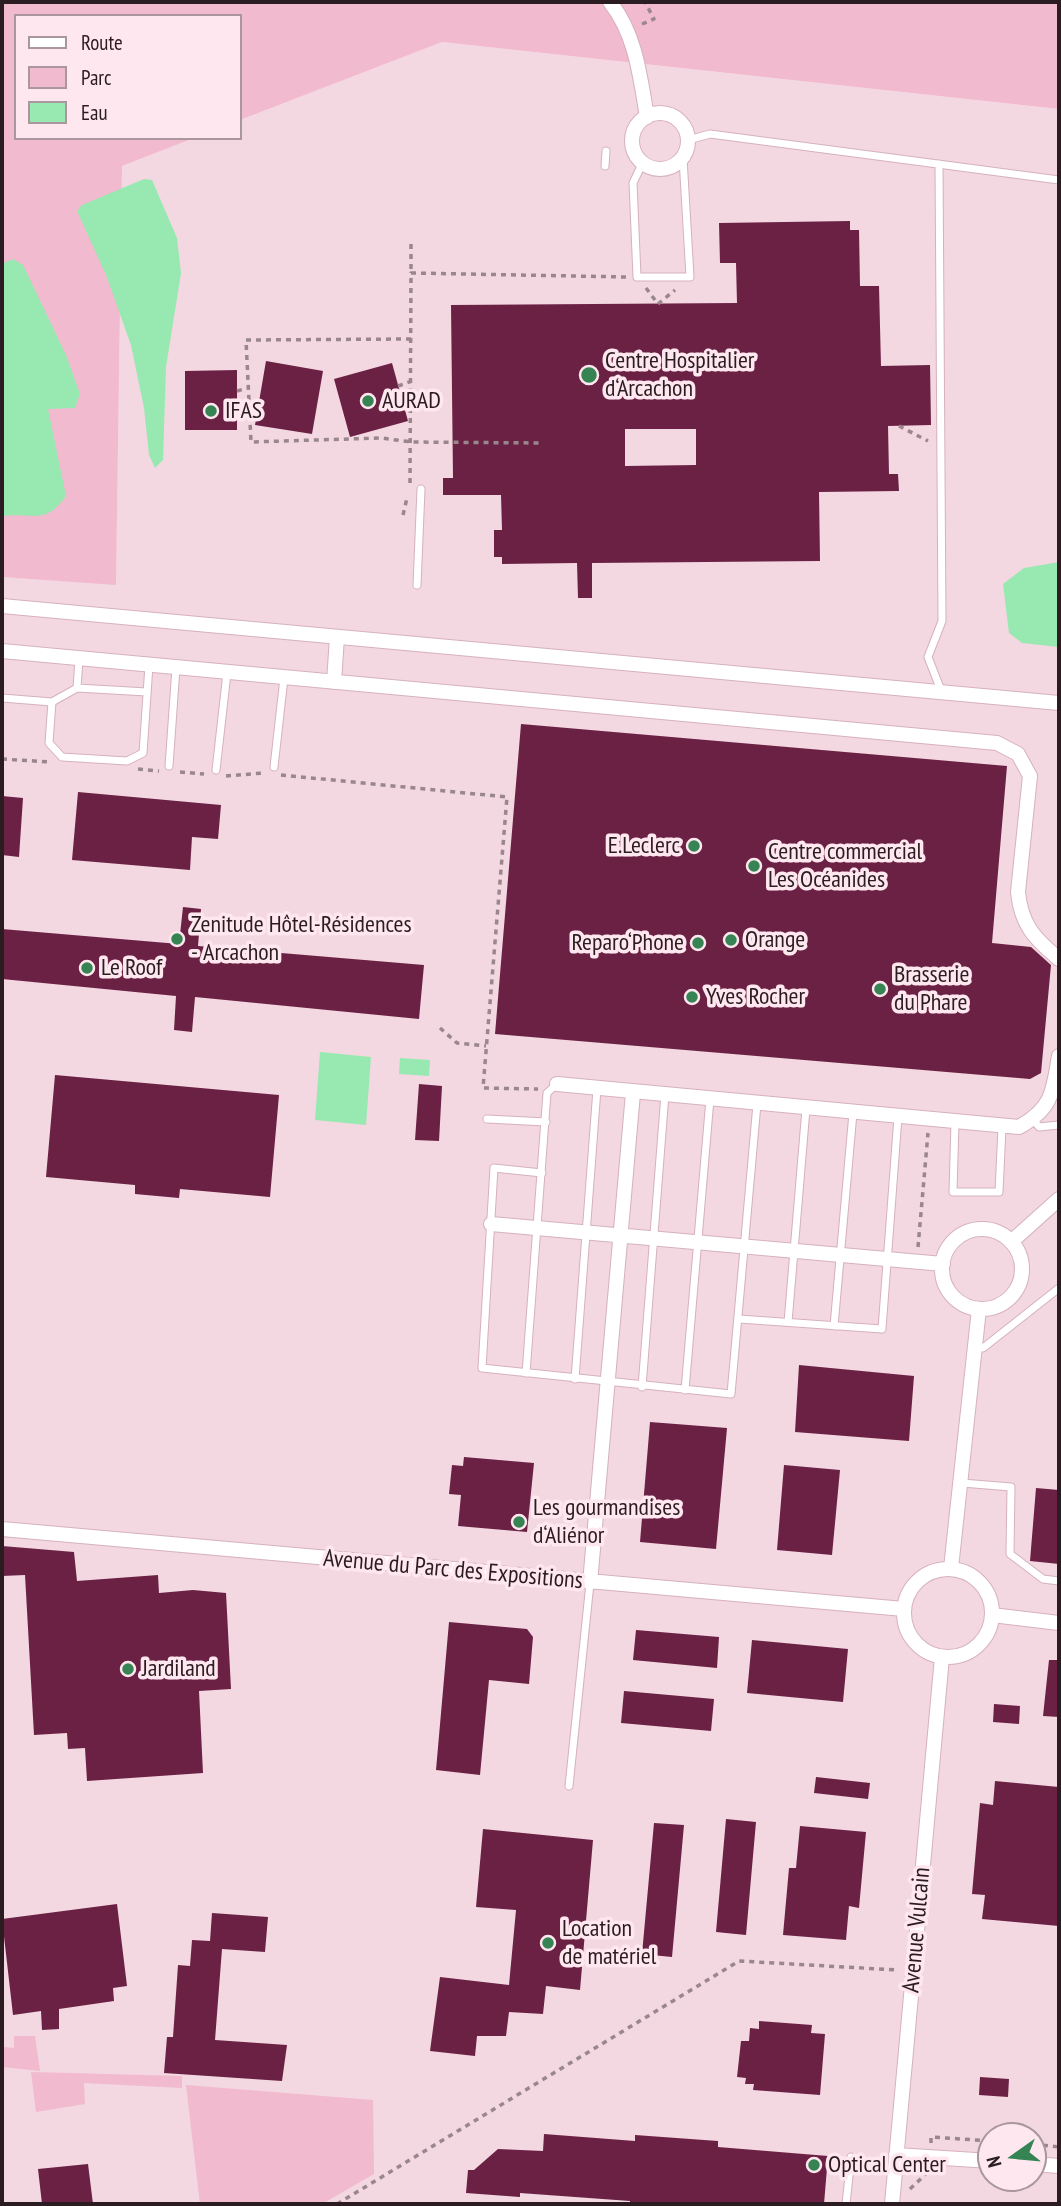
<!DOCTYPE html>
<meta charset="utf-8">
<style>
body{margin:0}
#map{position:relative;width:1061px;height:2206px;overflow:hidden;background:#ffe7ef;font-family:"PT Sans Narrow",sans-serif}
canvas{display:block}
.frame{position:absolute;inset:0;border:4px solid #2a1c21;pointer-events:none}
.legend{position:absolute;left:14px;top:14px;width:228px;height:126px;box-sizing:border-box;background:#ffe7ef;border:2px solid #aa969d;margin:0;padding:9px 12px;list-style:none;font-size:21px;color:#2a1c21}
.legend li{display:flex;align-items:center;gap:14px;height:35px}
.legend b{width:35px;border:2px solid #aa969d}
.north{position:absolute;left:977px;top:2122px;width:70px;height:70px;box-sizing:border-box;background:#ffe7ef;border:2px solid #aa969d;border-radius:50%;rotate:255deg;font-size:19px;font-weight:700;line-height:28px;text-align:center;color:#2a1c21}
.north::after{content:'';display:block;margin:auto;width:24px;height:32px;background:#368453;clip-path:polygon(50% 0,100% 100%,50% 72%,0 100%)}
</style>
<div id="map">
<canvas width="1061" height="2206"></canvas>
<div class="frame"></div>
<ul class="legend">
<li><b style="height:9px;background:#fff"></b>Route</li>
<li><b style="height:19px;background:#f1bace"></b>Parc</li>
<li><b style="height:19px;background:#98e9b1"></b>Eau</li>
</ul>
<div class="north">N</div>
</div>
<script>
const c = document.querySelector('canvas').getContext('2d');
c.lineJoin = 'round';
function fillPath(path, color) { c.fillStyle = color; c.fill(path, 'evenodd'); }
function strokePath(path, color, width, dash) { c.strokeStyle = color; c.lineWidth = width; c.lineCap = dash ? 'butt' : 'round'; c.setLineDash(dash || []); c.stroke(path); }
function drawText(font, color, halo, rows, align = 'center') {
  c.font = font + ' "PT Sans Narrow",sans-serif'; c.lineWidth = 7; c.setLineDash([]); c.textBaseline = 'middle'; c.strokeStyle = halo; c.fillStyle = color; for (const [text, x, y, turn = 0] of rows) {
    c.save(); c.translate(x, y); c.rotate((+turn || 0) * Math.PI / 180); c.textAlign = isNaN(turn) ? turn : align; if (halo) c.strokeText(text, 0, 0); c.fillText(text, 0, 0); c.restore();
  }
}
fillPath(new Path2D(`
 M442,42L1059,109V2204H2V577L116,584L122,166L194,138H240V120ZM991,2136H1033V2178H991Z`), '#f3d7e1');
fillPath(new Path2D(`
 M2,2H1059V109L442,42L240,120V16H16V138H194L122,166L116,585L2,577Z
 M14,2036H35L40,2071L2,2067V2047L14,2048Z
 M31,2072L182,2076V2088L84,2083L85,2104L36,2112Z
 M186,2085L373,2100L374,2174L322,2204H200Z`), '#f1bace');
fillPath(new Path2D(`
 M144,179L152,180L177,238L181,273L166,367L163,460L155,468L149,455L144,408L131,345L106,275L77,211L82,205Z
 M13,259L23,265L66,355L80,394L75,408L48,409L66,496C45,526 33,512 2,516V264Z
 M1059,562V647L1022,643L1009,633L1003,584L1024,568Z
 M320,1052L371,1057L366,1125L315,1120Z
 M400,1058L430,1060L429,1076L399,1074Z`), '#98e9b1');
fillPath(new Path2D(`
 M850,221V230H859L860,286H879L881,366L930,365L931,425L888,426L889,474H898L899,491L819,492L820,561L592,563V598H578L577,563L502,564V557H494V530H502L501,495H443V478H453L451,305L737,303L736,263H720L719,223ZM625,429H696V465L625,466Z
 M266,361L323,371L312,434L255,425Z
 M392,363L408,421L350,437L334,379Z
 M237,370V430H185V371Z
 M521,724L1007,766L992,943L1031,947L1051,965L1041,1073L1030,1079L495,1034Z
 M78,792L221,805L218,839L192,837L190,870L72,860Z
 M2,796L23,798L19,857L2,855Z
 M183,907L201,909L198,946L424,965L419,1019L195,997L192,1032L174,1030L176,996L2,979V929L179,944Z
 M55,1075L279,1095L270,1197L180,1189L179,1198L135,1194V1185L46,1177Z
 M419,1084L442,1086L439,1141L415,1140Z
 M799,1365L914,1376L909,1441L795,1432Z
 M650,1422L727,1428L716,1549L640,1542Z
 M464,1457L534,1463L527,1532L458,1526L461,1495L449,1494L452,1465L463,1466Z
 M784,1465L840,1470L832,1555L777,1550Z
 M1036,1488L1059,1490V1564L1030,1561Z
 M2,1546L74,1552L77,1581L158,1575L159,1593L193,1590L226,1593L231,1689L199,1691L203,1773L87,1781L85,1748L68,1749L67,1733L34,1735L25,1575L2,1576Z
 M449,1622L527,1629L533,1637L529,1684L489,1680L480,1775L436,1770Z
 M636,1630L719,1637L717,1668L633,1660Z
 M752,1640L848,1649L843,1702L747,1693Z
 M1049,1660H1059V1717L1043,1716Z
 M624,1691L714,1699L711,1731L621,1723Z
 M994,1704L1020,1706L1019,1724L993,1722Z
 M816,1777L870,1783L868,1799L814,1793Z
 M995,1781L1059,1787V1926L982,1919L985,1895L972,1894L980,1803L993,1805Z
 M726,1819L756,1822L746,1935L716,1932Z
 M654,1823L684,1825L672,1957L642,1954Z
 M800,1826L866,1832L859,1908L849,1906L846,1940L783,1935L789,1868H796Z
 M483,1829L593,1840L580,1990L546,1986L543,2014L509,2012L506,2036H477L475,2056L430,2051L440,1977L509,1985L516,1910L476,1907Z
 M117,1904L127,1986L113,1988L114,2001L59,2009V2029L42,2030L41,2011L13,2015L2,1919Z
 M212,1913L268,1917L265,1952L222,1949L215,2040L287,2045L282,2081L164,2073L167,2037H173L178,1965L190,1966L192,1940L210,1941Z
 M759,2021L812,2025L811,2033L825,2034L820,2095L753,2090L754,2084H745L746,2078L737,2077L741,2041H749L750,2028L759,2029Z
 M980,2077L1009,2079L1008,2097L979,2095Z
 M544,2134L635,2141V2135L718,2141V2147L828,2156L824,2204H630V2201L520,2193V2197L466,2193L468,2170H474L498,2149L543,2151Z
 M88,2164L93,2204H42L38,2169Z`), '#6b2144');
const lane = new Path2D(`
 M688,140L710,134L1059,180
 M643,162L633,183L637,277H690L683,158
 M939,164L942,621L928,657L942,693
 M605,166L606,151
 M417,585L421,489
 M79,659L77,688L52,702L49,743L62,757L127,761L143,753L149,665
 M77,688L147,692
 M2,698L52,702
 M169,766L176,668
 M274,767L284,678
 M216,770L227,673
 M487,1119L546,1122
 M1033,1119L1039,1127L1059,1125
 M955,1122L953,1192H999L1002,1127
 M542,1173L494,1168L482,1368L731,1394L757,1104
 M739,1319L882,1329L898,1117
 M788,1322L806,1109
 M834,1326L853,1113
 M974,1346L983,1348L1059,1288
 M526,1373L547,1093L557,1084
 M575,1379L597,1089
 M642,1387L665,1094
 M685,1390L710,1099
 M962,1483L1011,1487L1010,1554L1043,1579L1059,1581
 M569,1786L590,1583
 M846,2204L851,2157`);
const street = new Path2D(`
 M610,2C636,35 640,76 647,117
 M632 141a28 28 0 1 1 56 0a28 28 0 1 1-56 0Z
 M2,606L1059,703
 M2,651L997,743L1018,754L1030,776L1018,892C1021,925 1035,939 1059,959
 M334,682L337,637
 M557,1084L1019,1127C1053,1108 1053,1091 1059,1056
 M491,1224L943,1264
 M942 1269a40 40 0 1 1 80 0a40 40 0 1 1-80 0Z
 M1011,1242L1059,1199
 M2,1529L904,1609
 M951,1568L979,1309
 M904 1613a44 44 0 1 1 88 0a44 44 0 1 1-88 0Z
 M590,1583L633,1093
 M992,1615L1059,1623
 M896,2155L991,2161
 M1033,2164L1059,2166
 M892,2204L942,1657`);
strokePath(lane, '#d6b1be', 9);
strokePath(street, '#d6b1be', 16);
strokePath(new Path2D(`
 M642,24L654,19L645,2
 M411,244V273
 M646,288L658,304L675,290
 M411,339L246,340L251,442L381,438L412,442L542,443
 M398,386L412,381
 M237,391L248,388
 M899,426L928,441
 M410,483L411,273L627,277
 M403,515L407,498
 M2,759L50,762
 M138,769L159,771
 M180,772L204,774
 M281,775L507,797L483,1088L538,1089
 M226,776L263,773
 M440,1028L457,1043L486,1046
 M918,1247L928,1133
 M931,2143V2137L991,2141
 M1033,2144L1059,2147
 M910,2189L928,2172
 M337,2204L739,1961L897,1970`), '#9a878e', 3.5, [5, 5]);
strokePath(lane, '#fff', 7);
strokePath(street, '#fff', 14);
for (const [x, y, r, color] of [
 [589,375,9,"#368453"],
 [368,401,7,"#368453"],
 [211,411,7,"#368453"],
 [694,846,7,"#368453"],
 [754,866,7,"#368453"],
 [177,939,7,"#368453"],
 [731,940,7,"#368453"],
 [698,943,7,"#368453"],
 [87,968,7,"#368453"],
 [880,989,7,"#368453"],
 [692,997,7,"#368453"],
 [519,1522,7,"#368453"],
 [128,1669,7,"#368453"],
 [548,1943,7,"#368453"],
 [814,2165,7,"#368453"]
]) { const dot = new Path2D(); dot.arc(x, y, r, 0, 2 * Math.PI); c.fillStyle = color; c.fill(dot); strokePath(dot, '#ffe7ef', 2.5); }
drawText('24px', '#2a1c21', '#ffe7ef', [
 ["Centre Hospitalier",605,361],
 ["d‘Arcachon",605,389],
 ["AURAD",382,401],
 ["IFAS",225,411],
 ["E.Leclerc",680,846,"right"],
 ["Centre commercial",768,852],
 ["Les Océanides",768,880],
 ["Zenitude Hôtel-Résidences",191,925],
 ["- Arcachon",191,953],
 ["Orange",745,940],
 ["Reparo‘Phone",684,943,"right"],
 ["Le Roof",101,968],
 ["Brasserie",894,975],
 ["du Phare",894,1003],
 ["Yves Rocher",706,997],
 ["Les gourmandises",533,1508],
 ["d‘Aliénor",533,1536],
 ["Jardiland",142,1669],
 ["Location",562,1929],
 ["de matériel",562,1957],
 ["Optical Center",828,2165]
], 'left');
drawText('24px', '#2a1c21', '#ffe7ef', [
 ["Avenue du Parc des Expositions",453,1570,5],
 ["Avenue Vulcain",917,1930,-85]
]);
</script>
